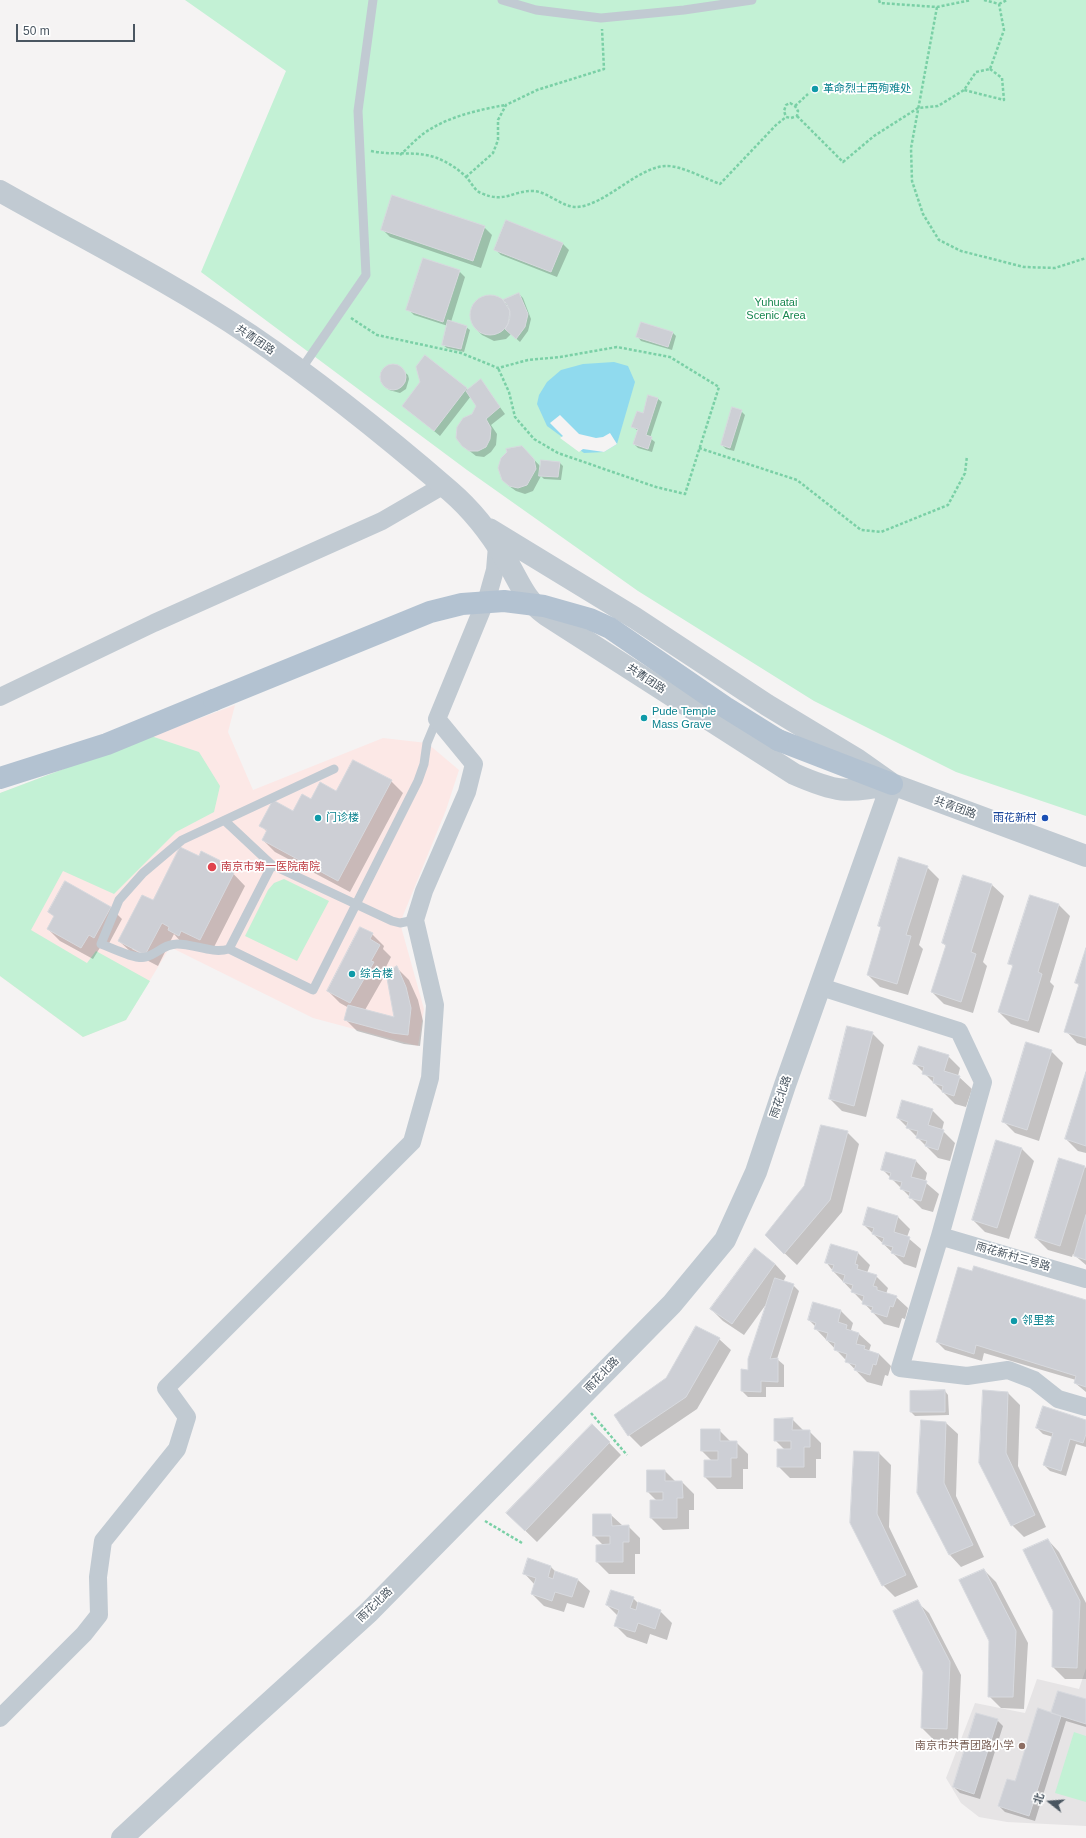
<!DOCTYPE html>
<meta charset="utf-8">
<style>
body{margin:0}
#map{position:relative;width:1086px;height:1838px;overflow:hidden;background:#f5f3f3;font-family:Arial,"Noto Sans SC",sans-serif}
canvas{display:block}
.north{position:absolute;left:1030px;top:1782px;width:40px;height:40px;-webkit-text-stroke:3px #fff;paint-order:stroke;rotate:287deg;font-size:11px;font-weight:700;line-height:16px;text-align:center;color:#4a5661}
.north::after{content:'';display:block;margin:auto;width:14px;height:18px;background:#4a5661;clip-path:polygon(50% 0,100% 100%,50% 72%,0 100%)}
.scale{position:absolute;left:16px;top:24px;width:119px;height:18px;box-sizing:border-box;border:2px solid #4a5661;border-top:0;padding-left:5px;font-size:12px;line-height:14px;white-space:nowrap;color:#4a5661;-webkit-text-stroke:3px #fff;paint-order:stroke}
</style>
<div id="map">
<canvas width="1086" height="1838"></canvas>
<div class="north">北</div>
<div class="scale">50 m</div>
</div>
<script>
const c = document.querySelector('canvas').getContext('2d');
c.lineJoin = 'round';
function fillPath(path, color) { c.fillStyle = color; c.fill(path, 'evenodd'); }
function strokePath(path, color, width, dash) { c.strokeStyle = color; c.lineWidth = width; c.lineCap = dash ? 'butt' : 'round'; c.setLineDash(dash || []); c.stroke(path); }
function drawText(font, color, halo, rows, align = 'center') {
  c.font = font + ' Arial,"Noto Sans SC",sans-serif'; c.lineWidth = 3.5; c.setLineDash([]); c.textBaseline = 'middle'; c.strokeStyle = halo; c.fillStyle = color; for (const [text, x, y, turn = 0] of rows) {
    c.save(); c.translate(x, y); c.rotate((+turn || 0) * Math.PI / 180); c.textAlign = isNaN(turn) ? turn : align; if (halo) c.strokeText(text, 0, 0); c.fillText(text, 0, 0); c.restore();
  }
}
fillPath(new Path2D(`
 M1086,1668V1826L1007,1822L979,1817L961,1803L946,1778L975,1703L1025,1713L1037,1679L1079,1689Z`), '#e6e4e5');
fillPath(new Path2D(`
 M235,705L228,732L253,790L383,738L427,743L459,770L446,810L400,923L424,1009L418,1046L313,1018L170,947L126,1020L83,1037L0,976V793Z`), '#fce8e6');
fillPath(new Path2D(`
 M185,0H1086V816L956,772L814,701L638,591L467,470L201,272L286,71Z
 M151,736L199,752L220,786L214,812L176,832L114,894L63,871L31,930L87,963L96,951L150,981L126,1020L83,1037L0,976V793Z
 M284,879L329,901L297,961L245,936L268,890L274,883Z
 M1074,1732L1086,1736V1802L1055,1793Z`), '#c3f1d5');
fillPath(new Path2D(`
 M614,362L628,366L635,382L617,444L604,452L584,453L547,426L537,404L539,395L547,382L561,370L583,364Z`), '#90daee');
fillPath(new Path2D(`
 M560,415L579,434L596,438L603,437L610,433L617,444L604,452L583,449L579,452L560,438L563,436L550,423Z`), '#f5f3f3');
fillPath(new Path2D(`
 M506,221L563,244L569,250L557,277L501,255L495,249Z
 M484,227L492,235L481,268L390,237L382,229Z
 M459,271L465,277L451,322L466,327L470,330L464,352L447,348L443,345L448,326L414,315L408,309Z
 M519,294L523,298L531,319L528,331L520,342L511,334L506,339L494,341L482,335L476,329L471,317L474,305L479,300L491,296L503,301Z
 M672,332L676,336L672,350L641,341L638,337Z
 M389,366H397L408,375L409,379L406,389L400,393L389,390L381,379L383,371Z
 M481,381L505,414L491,425L497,434L496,445L491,452L484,457L476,456L463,446L477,405L471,396L440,436L404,406L466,388L469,391Z
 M649,396L658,399L662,402L650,438L655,442L652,452L638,448L634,444L638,431L632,426L644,414Z
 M741,411L745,415L734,451L726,449L722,445Z
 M522,447L540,466V470L560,463L563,466L561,480L544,479L541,476L533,491L525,494L516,491L509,486Z
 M391,781L403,793L350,892L275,852L263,840L267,832L261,825L293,812L312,801L337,792Z
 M199,857L224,864L245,886L212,951L181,942L174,934L158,966L131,952L119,941L154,902ZM132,947L149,958L132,949Z
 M927,867L939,879L919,945L923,949L908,995L880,987L868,975L882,929L879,926Z
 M964,876L992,885L1004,896L983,962L987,966L973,1013L944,1004L932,992L947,947L943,943Z
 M1058,904L1070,916L1050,982L1054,986L1039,1033L1011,1024L999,1012L1013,967L1010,963Z
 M110,907L122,919L106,949L101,946L93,959L60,941L48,929L55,917L49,912Z
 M372,934L384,946L383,949L391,957L383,973L385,975L365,1010L395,1018L397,968L409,980L418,1000L423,1021L420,1046L404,1044L357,1031L345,1019L349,1008L340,1003L328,991Z
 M1086,951V1046L1077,1043L1066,1031L1080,986L1076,983Z
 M872,1033L884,1045L866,1117L842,1111L830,1099Z
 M1051,1051L1063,1063L1039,1141L1015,1133L1003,1121Z
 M948,1056L960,1068L958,1076L972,1089L966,1107L955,1104L915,1064Z
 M1086,1075V1153L1078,1151L1066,1139Z
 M932,1110L944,1122L942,1130L955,1143L950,1161L938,1158L898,1118Z
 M847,1132L859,1144L842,1212L797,1265L778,1247Z
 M1022,1149L1034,1161L1009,1239L985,1232L973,1220Z
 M916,1161L927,1173L925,1182L939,1194L933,1212L922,1209L882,1169Z
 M1085,1167L1086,1168V1265L1073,1254L1072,1257L1048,1250L1036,1238Z
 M898,1217L910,1229L907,1237L921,1249L916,1268L904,1264L864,1225Z
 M831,1245L858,1253L870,1265L867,1273L876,1276L888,1288L886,1294L896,1297L908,1308L905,1319L902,1318L899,1328L884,1324L833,1271L826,1262Z
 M775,1264L786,1276L783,1282L793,1285L799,1291L777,1359L784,1365V1387H766V1397H748L742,1391L767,1303L744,1335L723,1321L711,1309Z
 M1086,1301V1392L1075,1383L1076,1380L984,1353L982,1361L945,1350L937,1342Z
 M814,1303L841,1311L853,1323L851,1330L859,1334L871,1345L869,1351L879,1354L891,1366L888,1376L885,1375L882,1386L867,1382L816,1329V1327L809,1320Z
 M719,1339L731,1350L697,1409L641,1447L629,1435L667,1379Z
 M945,1391L948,1395L949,1415L915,1416L911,1412Z
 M1008,1393L1020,1405L1018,1466L1046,1527L1024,1537L1012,1525L980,1463Z
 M792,1419L804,1431H809L821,1443V1459H816V1478H790L778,1466L785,1450L775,1440Z
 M1086,1421V1447L1076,1444L1066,1476L1050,1471L1044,1465L1053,1437L1043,1434L1037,1428Z
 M946,1423L958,1434L956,1496L984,1557L961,1567L950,1555L918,1493Z
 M592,1425L621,1455L537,1542L507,1513Z
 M702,1430H719L731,1442H736L748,1454V1469H743V1489H717L705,1477V1461H712L702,1451Z
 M855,1452L879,1453L891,1465L889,1527L918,1587L895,1597L883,1585Z
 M665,1471L676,1482H682L694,1494V1510H689V1529L663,1530L651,1518L657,1501L648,1492Z
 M611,1515L623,1526H628L640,1538V1554H635V1574H609L597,1562L603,1545L594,1536Z
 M1048,1540L1059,1552L1086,1603V1679H1065L1053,1667L1054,1611Z
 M551,1567L556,1572L578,1580L590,1591L584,1608L567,1603L564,1612L544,1606L532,1594L535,1585L524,1573Z
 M984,1570L996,1582L1028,1643L1024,1709L1001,1708L989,1696L990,1640Z
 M633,1598L639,1604L660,1611L672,1623L667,1640L650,1634L647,1644L627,1637L615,1625L618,1616L607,1605Z
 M917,1602L929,1613L961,1675L958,1740H934L922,1728L924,1672Z
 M1086,1700V1727L1066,1721L1035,1821L1005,1812L999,1806L1016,1782L1052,1714Z
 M997,1720L1003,1726L980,1799L960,1793L954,1787Z`), '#0003');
const building = new Path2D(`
 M392,195L485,226L473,261L381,230Z
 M506,220L563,243L551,272L494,250Z
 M423,258L460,270L443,322L406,310Z
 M519,293L528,314L525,327L516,339L505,329L508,324L510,311L503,300Z
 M470 315a20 20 0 1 1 40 0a20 20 0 1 1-40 0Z
 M448,320L467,326L461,349L442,345Z
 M641,322L673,332L668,347L636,337Z
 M425,355L467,388L434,431L402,406L420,382L416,367Z
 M380 377a13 13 0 1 1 26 0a13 13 0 1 1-26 0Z
 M481,379L500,407L486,419L491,428L490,439L486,447L478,451H469L462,446L456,438L457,427L463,418L472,414L476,406L466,391Z
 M648,395L658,398L646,435L652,437L648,449L633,444L638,429L631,427L637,411L643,413Z
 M732,407L742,410L730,448L721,445Z
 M522,446L534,459L536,469L527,485L518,488L509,486L502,480L498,468L501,458L507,452L506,449Z
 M541,460L560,462L558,477L539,476Z
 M353,760L392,780L338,881L262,840L267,830L259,826L273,800L293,811L302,794L311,799L320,782L336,791Z
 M180,847L199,856L201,851L225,863L222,867L234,873L200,940L181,931L179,936L168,930L169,927L162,923L145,955L118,941L142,895L153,900Z
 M899,857L928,866L906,935L911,936L897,984L867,975L881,927L878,926Z
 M963,875L992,884L971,952L976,954L961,1002L931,992L946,945L942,943Z
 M65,881L111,907L94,938L89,935L81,948L47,929L54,916L48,912Z
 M1030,895L1059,904L1038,972L1042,974L1028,1021L998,1012L1013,965L1008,964Z
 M360,927L373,933L370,939L380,945L371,961L374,962L350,1003L327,991Z
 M1086,948V1038L1064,1032L1079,984L1075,983Z
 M397,966L406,987L411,1008L408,1035L392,1033L344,1020L348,1005L394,1017L386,973Z
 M847,1026L873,1032L854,1106L829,1099Z
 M1026,1042L1052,1050L1027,1130L1002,1122Z
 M919,1046L949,1055L944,1071L960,1076L954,1096L942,1092L943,1086L933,1083L934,1077L922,1074L924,1067L913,1064Z
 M1086,1072V1146L1065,1139Z
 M902,1100L933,1109L928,1125L944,1130L938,1150L925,1146L927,1141L916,1138L918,1131L906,1128L908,1122L897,1118Z
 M821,1125L848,1131L830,1200L784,1254L765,1235L804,1186Z
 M996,1140L1022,1148L997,1228L972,1220Z
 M886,1152L916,1160L911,1177L927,1181L921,1201L909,1198L910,1192L900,1189L902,1182L889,1179L891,1173L881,1170Z
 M1059,1158L1085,1166L1060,1246L1035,1238Z
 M868,1207L898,1216L894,1232L910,1237L904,1257L891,1253L893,1247L882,1244L884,1238L872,1234L874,1228L863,1225Z
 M1086,1215V1260L1074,1256Z
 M831,1244L858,1252L855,1264L858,1265L857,1269L877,1275L873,1286L877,1287V1290L897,1296L893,1307L890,1306L887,1317L871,1312L873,1307L862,1304L864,1296L851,1292L853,1285L843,1282L845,1275L832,1271L834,1265L825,1263Z
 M755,1248L775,1264L732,1324L710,1309Z
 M974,1266L1086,1300V1387L1074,1383L1076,1376L976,1345L974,1354L936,1342L958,1267L972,1271Z
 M775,1278L794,1284L770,1359L778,1358V1382L761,1381V1392L741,1391V1369L748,1370V1359Z
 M813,1302L841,1310L838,1322L847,1325L846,1329L859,1333L856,1344L865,1346L864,1349L879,1354L876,1365L873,1364L870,1375L854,1370L856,1365L845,1362L847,1354L834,1350L835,1343L826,1340L828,1333L814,1329L816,1323L808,1320Z
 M696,1326L720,1338L686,1397L628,1436L614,1415L666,1378Z
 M945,1390V1412H910V1391Z
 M983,1390L1008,1392L1006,1453L1035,1515L1011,1526L979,1463Z
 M1043,1406L1086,1420V1434L1083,1443L1070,1439L1061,1471L1043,1465L1053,1433L1036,1428Z
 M793,1418L792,1430H810V1447H804V1467H777V1449H791V1441H774V1419Z
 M921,1420L946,1422L944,1483L973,1545L949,1555L917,1493Z
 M592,1424L610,1442L525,1531L506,1513Z
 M701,1429H720V1441H737V1458H731V1477H704V1460H718V1451H701Z
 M854,1451L879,1452L877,1514L906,1575L882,1586L850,1523Z
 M647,1470H665V1481H682L683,1498H677V1518H650V1500H663V1492H647Z
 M593,1514H611L612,1526L629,1525V1542H623V1562H596V1545L610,1544V1536H593Z
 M1048,1539L1080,1601L1077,1668L1052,1667L1053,1611L1023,1550Z
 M528,1558L551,1566L548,1577L553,1579L555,1571L578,1579L572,1597L555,1592L552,1601L531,1594L536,1578L523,1574Z
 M984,1569L1016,1631L1013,1697H988L989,1641L959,1580Z
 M611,1590L634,1597L630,1608L636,1610L638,1602L661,1610L655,1629L638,1623L635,1632L614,1626L619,1610L606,1605Z
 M918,1600L950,1662L947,1729L921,1728L923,1672L893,1611Z
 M1058,1691L1086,1699V1724L1051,1713Z
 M1038,1708L1061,1716L1029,1816L998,1806L1007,1779L1015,1781Z
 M976,1713L998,1719L974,1794L953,1787Z`);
fillPath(building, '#cdcfd5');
strokePath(building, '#d7d9de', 1);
strokePath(new Path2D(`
 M879,0L880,3L937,7L971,0
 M984,0L999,4L1004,30L990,69
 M999,4L1007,0
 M937,7L911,148L912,181L923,214L939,240L961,251L1024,267L1055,268L1086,258
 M990,69L1002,78L1004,100L964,90L976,72Z
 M795,106L808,94
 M797,116L843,162L874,136L918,108L938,106L964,90
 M371,151C393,156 416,150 437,158C447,162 459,169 467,178C471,182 475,191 481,193C505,204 513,190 534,191C548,192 562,207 576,207C605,206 637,167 666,166C680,165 706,179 720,184L776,125L786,117L791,118L797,116L798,111L795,106L790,103L786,105L784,111L786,117
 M400,155C408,148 415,140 423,134C446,117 478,110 505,105
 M466,177L493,153L498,140V120L506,105L537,90L604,69L602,29
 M351,318L377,335L461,353L498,368L528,360L560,357L617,347L670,357L719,387L685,494L656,487L558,453L534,439L515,417L509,392L498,368
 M699,448L797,480L861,530L881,532L948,505L965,473L967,456
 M591,1413L627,1455
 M485,1521L522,1543`), '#7ad0a6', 2.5, [3, 2]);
strokePath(new Path2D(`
 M502,0L536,10L601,18L684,10L752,0
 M300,371L366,275L358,111L373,0
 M225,821L272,865L392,921L400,923L415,920
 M272,865L229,949L313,990L418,781L424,764L427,743L437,719
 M229,949C211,954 195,944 177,944C164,944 157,954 146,957C135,960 112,948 101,944L119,900L143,873L182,840L334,769`), '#c1cad2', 9);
strokePath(new Path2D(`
 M0,697L154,623L382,521L444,485
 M821,987L959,1031L983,1082L940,1236L900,1368L967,1376L1008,1370L1034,1380L1058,1399L1086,1407
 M940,1236L1086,1279
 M0,1718L84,1634L99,1615L98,1577L103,1541L177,1449L187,1417L166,1388L412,1142L430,1078L435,1005L415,920L424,891L467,792L474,764L437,719L488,595L495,570L497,546`), '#c1cad2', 18);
strokePath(new Path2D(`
 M0,191C83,238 171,282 250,335C319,382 386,436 450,491C472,510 490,533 505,558C520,582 523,598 546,615L794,774C835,792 847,794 892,784
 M489,529L635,618L767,705L858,760L892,784L1086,856
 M122,1838L230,1738L369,1612L672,1304L725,1240L756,1172L785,1085L892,784`), '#c1cad2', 22);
strokePath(new Path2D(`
 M778,740L892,784
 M0,778L107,744L214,700`), '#b3c2d1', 22);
strokePath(new Path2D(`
 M214,700L430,612L462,604L504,601L544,606L590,619L610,628L725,707L778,740`), '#b3c2d1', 22);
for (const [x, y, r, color] of [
 [815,89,4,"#0f9aa8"],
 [644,718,4,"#0f9aa8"],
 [318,818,4,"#0f9aa8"],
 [1045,818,4,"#1a4fb4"],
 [212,867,5,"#e0444e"],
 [352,974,4,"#0f9aa8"],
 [1014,1321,4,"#0f9aa8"],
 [1022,1746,4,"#8d6e63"]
]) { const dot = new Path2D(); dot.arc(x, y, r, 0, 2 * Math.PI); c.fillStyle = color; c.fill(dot); strokePath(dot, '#fff', 1.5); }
drawText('11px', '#0d838f', '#fff', [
 ["革命烈士西殉难处",823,89],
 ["Pude Temple",652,712],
 ["Mass Grave",652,725],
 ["门诊楼",326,818],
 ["综合楼",360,974],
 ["邻里荟",1022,1321]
], 'left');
drawText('11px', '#17864f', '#fff', [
 ["Yuhuatai",776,303],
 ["Scenic Area",776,316]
]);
drawText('11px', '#4a5661', '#fff', [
 ["共青团路",255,340,34],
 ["共青团路",646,679,33],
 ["共青团路",955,808,20],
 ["雨花北路",781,1097,-71],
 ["雨花新村三号路",1013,1257,16],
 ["雨花北路",602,1375,-46],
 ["雨花北路",375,1605,-44]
]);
drawText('11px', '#164399', '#fff', [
 ["雨花新村",1037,818]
], 'right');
drawText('11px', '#be3a42', '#fff', [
 ["南京市第一医院南院",221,867]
], 'left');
drawText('11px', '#785e54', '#fff', [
 ["南京市共青团路小学",1014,1746]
], 'right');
</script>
